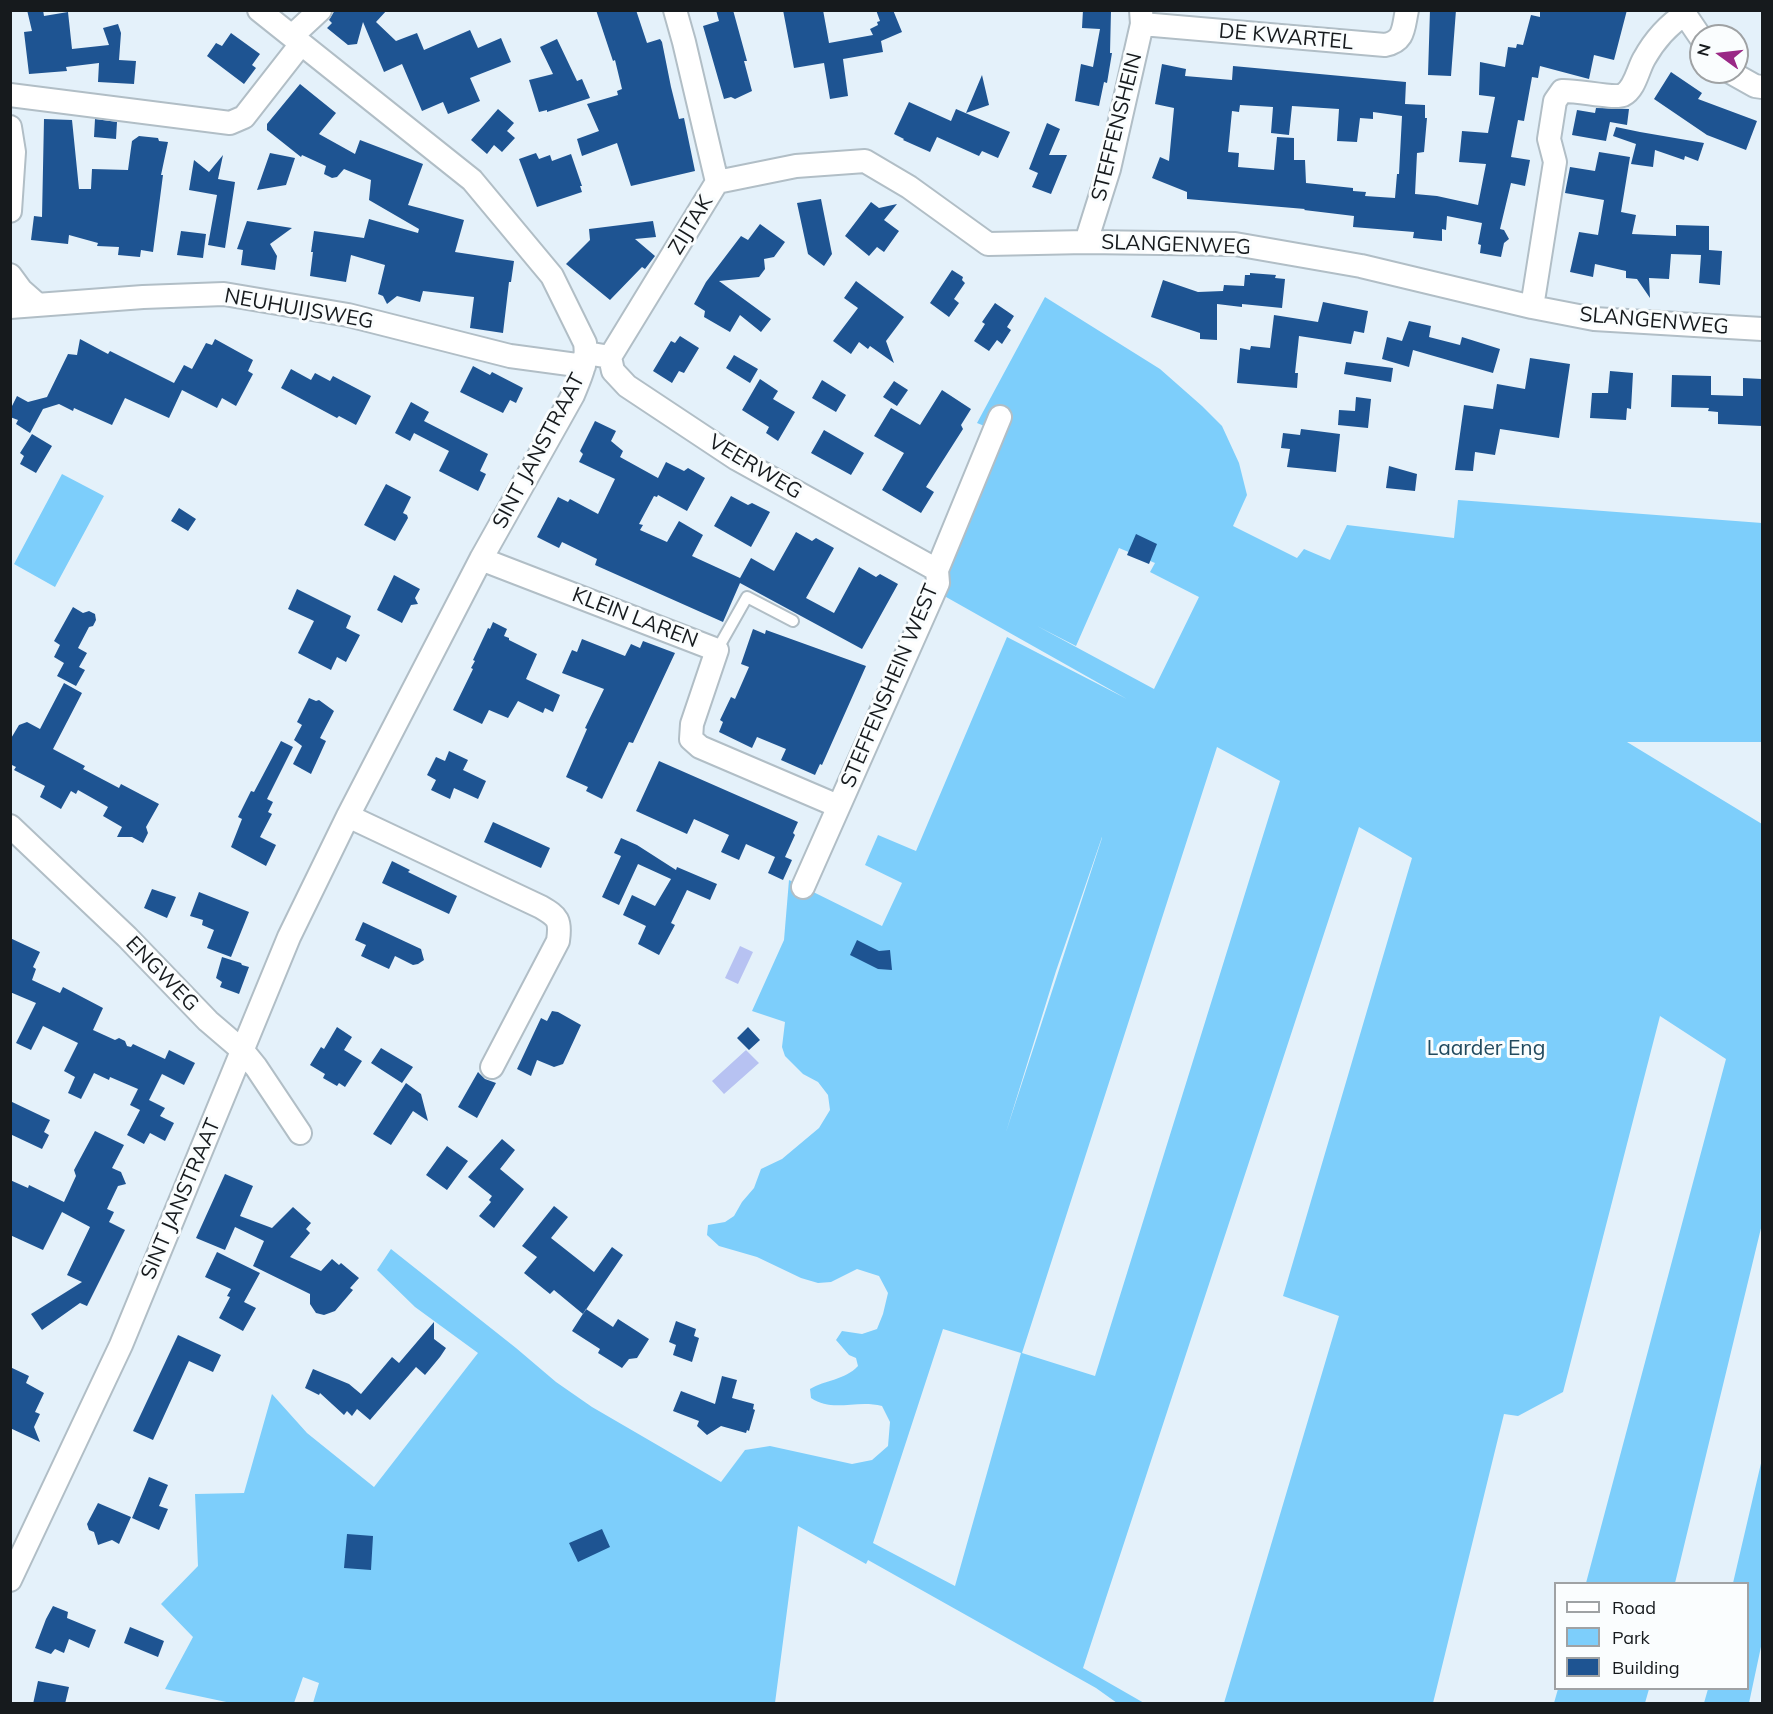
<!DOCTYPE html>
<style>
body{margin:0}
#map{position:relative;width:1773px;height:1714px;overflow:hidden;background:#e4f1fa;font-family:Mulish,sans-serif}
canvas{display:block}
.frame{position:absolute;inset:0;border:12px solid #161a1d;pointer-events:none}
.legend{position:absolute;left:1554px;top:1582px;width:195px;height:108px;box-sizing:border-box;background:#fafdfe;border:2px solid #9fa2a4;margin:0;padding:8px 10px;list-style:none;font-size:18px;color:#161a1d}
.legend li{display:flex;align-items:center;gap:12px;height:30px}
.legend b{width:30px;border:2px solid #9fa2a4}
.north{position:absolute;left:1689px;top:24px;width:60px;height:60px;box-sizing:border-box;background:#fafdfe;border:2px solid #9fa2a4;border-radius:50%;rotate:285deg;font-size:16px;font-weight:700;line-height:24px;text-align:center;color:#161a1d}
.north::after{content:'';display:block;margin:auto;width:21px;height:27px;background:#9a2886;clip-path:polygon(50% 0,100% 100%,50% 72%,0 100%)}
</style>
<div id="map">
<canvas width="1773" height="1714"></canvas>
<div class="frame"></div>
<ul class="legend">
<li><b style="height:8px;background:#fff"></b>Road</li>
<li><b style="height:16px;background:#7dcefb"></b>Park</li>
<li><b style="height:16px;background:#1e5492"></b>Building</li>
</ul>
<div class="north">N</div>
</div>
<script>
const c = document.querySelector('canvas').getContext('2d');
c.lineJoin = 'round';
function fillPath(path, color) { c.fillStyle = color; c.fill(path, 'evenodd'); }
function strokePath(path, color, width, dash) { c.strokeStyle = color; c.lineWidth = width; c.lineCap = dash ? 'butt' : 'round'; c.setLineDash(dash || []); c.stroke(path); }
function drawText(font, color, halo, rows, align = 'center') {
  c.font = font + ' Mulish,sans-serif'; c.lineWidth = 6; c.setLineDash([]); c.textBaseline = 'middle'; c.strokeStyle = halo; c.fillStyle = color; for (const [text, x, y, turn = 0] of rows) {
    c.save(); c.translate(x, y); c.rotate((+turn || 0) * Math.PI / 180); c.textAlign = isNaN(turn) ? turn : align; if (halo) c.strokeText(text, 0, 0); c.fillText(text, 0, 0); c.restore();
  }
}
fillPath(new Path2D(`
 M1045,297L1160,369L1202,406L1222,426L1239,463L1247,495L1233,526L1297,558L1304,549L1330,560L1347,525L1454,538L1458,500L1762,523V742H1627L1762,824V1224L1675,1583H1586L1726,1059L1660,1016L1563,1392L1518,1416L1504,1414L1433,1703H1224L1339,1316L1283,1296L1412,858L1359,827L1083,1668L1144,1703H1117L1096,1688L868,1560L866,1564L798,1526L775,1703H313L319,1683L303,1677L294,1703H231L165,1689L193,1637L161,1604L198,1566L195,1494L244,1493L272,1394L307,1433L374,1487L478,1353L415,1307L377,1270L391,1249L516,1348L556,1382L592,1407L721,1482L745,1450L770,1446L852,1464L872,1460L888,1446L890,1422L882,1406C856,1399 833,1413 811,1398L810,1389C825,1380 845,1380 858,1366L856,1358L849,1355L836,1340L842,1331L862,1334L877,1329L883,1314L888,1293L879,1276L857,1269L831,1282L818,1283L801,1278L757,1257L719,1246L707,1235L708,1225L725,1222L734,1216L742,1202L754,1188L761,1169L782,1159L819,1128L830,1110L828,1095L818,1082L803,1074L785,1056L782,1047L785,1022L752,1011L784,940L789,880L882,926L902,883L865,865L878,835L916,851L1007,637L1127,699L939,593L999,432L977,423ZM1119,548L1155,563L1150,572L1199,597L1154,689L1037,626L1076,646ZM1217,747L1280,781L1095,1376L1022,1353ZM1102,837V838L1006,1132L1056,971ZM943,1329L1021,1353L955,1586L873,1543Z
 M62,474L104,496L55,587L14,564Z
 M1762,1459V1642L1749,1703H1704L1708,1689L1748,1688V1584L1733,1583Z
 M1558,1689V1688L1649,1689L1645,1703H1554Z`), '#7dcefb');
fillPath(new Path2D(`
 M740,946L753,952L738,984L725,978Z
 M746,1050L759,1063L724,1094L712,1081Z`), '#b7c2f2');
fillPath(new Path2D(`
 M27,10H43L44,16L68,12L72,49L109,45L103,28L118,24L121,33L119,60L136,61L134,84L98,82L99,63L66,67L67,71L29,74L24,32L32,31Z
 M335,10H387L376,22L396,41L417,33L424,50L470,30L478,48L501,38L511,62L470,78L480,101L448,114L443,102L422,111L402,64L384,72L363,22L357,44L348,45L327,28L332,23L329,20Z
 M596,10H636L647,43L660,39L662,42L671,87L679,119L684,118L695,171L631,186L617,143L582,156L577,139L599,131L587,104L618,95L617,91L622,89L615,60L613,61Z
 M716,10H733L747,61H744L752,91L735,99L731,97L724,99L703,26L719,21Z
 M783,10H823L829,43L873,35L870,29L878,25L877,22L880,21L876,10H893L902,32L881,41L883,52L843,59L848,96L830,99L824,63L794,68Z
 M1083,10H1111L1110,53H1112L1107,83L1104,82L1099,106L1075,101L1081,64L1093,67L1100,29L1082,28Z
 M1430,10H1456L1451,76L1428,75Z
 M1540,10H1627L1614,60L1594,55L1589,79L1540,66L1538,78L1532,77L1524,121L1518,120L1511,157L1530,160L1525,186L1511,183L1500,229L1504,230L1509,239L1504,243L1501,257L1480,253L1481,245L1478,244L1482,223L1447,216L1446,230L1442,229V241L1413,238L1414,232L1353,227L1354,216L1304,210L1305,209L1187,199V192L1152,178L1160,157L1169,161L1174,108L1155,104L1162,64L1186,69L1185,76L1232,80L1233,66L1406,82L1405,104L1425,105V118H1427L1424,152L1417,153L1415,194L1437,196L1478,205L1486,164L1459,162L1462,131L1488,133L1495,97L1479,95L1480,62L1505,67L1508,47L1516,48L1517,44L1523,45L1531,15L1540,17ZM1240,105L1273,107L1271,133L1289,135L1292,106L1339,109L1337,141L1357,142L1360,118L1373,119V112L1402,116L1399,174H1397L1395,198L1365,196L1366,192L1353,191V188L1306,183L1305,160H1294V138L1277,137L1274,170L1238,167L1239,153L1228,152L1232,111L1239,112Z
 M231,33L260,54L252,65L256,68L244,84L207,56L216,43L222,46Z
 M557,39L577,81L582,79L590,98L547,112V110L539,112L529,80L553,74L540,47Z
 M1671,72L1702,93L1698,99L1757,121L1746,150L1707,135L1654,99Z
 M982,75L989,105L966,113Z
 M300,84L336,113L319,134L355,154L360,140L423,164L408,205L464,220L455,252L514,261L511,282H509L503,333L470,328L474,297L423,291L420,302L397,296L387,304L383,296L378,294L385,265L351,255L346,282L310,276L313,252H311L314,231L364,238L369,219L418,233L419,229L369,200L371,180L344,169L337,177L332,178L324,174L326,166L302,155L301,157L267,130V124Z
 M909,102L951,121L956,109L1010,132L998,158L982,151L979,156L937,137L930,152L903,140L904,139L894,134Z
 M1596,108L1629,109L1627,125L1610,122L1606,141L1572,135L1577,110L1595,113Z
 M498,109L514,123L507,131L515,138L502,152L494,145L487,154L471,140Z
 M44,119L72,120L79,189H91L92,169L128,170L132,141L139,136L158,138L159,141L168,142L161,175H163L153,252L141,250L140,257L118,255L119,247L97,246L98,243L69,235L68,244L31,240L34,216L42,217Z
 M95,119L117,122L116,139L94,137Z
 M1047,123L1060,129L1049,155H1067L1051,194L1032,187L1038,173L1029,169Z
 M1616,127L1640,132L1704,143L1698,161L1685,156L1684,160L1655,150L1653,167L1631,164L1636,144L1613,136Z
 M1599,152L1630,157L1621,212L1636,215L1632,234L1676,236V225L1709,226V250L1722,251L1720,285L1699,283L1701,255L1671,254L1669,279L1649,278L1650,298L1637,279L1626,278V271L1595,264L1593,277L1570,272L1579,232L1598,235L1604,200L1565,193L1570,167L1595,171Z
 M270,153L295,158L286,185L257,190Z
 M536,153L539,159L550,155L552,161L571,154L582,186H580L582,192L537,207L519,159Z
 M223,155L218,179L235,182L225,248L208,245L217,195L189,190L194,160L209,172Z
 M821,199L832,254L824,266L808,254L797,203Z
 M871,202L879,208L897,204L884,220L899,231L884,252L877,247L869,256L845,236Z
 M247,221L292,228L270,244L277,256L275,270L241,265L243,250L237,249Z
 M653,221L656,237L635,239L655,256L645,269L642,267L610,300L566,264L590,240L589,229Z
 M760,224L785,242L774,257L764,259L765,269L759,277L719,281L771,319L761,332L740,315L730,332L704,317L705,311L694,304L706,282L741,236L748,240Z
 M181,231L206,234L203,258L177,255Z
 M952,270L963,277L962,280L965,283L954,299L959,303L949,317L930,303Z
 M1250,273L1276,275L1275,278L1285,279L1282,308L1242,304V307L1217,304V340L1200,339V333L1151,317L1163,280L1198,292L1223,291L1224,285L1244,286L1245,275H1250Z
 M856,281L904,317L886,341L894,363L870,346L868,349L859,342L851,354L833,341L858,308L844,298Z
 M1323,302L1368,311L1364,333L1354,331L1351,344L1299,336L1295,373H1298L1297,388L1237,383L1240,348L1250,350L1251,346L1270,348L1274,315L1318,322Z
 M995,303L1014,316L1007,327L1011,330L1002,344L997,340L989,351L974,341L985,324L982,322Z
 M1409,321L1431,326L1429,337L1460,345L1462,337L1500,349L1493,373L1413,350L1409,367L1382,359L1387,337L1402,341Z
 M680,336L699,348L684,373L679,371L672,383L653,371L671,341L675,343Z
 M80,339L108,354L110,351L174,383L184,365L192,369L206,343L212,345L215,339L253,360L248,371L253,374L236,406L222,398L217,408L182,390L169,418L125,398L112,425L74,408L73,411L59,404L43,409L30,433L16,424L18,420L10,417V410L17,396L28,402L47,397L68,354L77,355Z
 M734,355L758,369L750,383L726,368Z
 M1530,358L1570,364L1559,438L1500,429L1495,455L1475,452L1473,471L1455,470L1464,405L1493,409L1497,384L1525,389Z
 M1346,362L1393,368L1391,382L1344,374Z
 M473,366L490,375L492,372L523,388L516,403L510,400L503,413L460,392Z
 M291,369L311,380L315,373L330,381L333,376L371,396L356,425L339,416L337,418L281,388Z
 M1610,371L1633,373L1631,409L1627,408L1626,420L1590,418L1592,393H1608Z
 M1672,375L1711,376V395L1743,396V378L1762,379V426L1718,424V412L1708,411L1709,408L1671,407Z
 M760,379L778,391L773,399L795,412L778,441L766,433L769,427L742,410Z
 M822,380L846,395L836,412L812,398Z
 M894,381L908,390L897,406L883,397Z
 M942,390L971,409L961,425L963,429L926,487L934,492L921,513L882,490L904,453L874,436L891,408L920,425Z
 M1356,397L1371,399L1368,428L1338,425L1339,410L1355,411Z
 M411,402L429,412L424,421L488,454L480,471L486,474L478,491L439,471L449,451L414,433L410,441L395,433Z
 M595,421L616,431L611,441L623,451L620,457L658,478L666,462L684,471L688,468L705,478L687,511L658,495L657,497L654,496L639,524L643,525L640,530L667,542L679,521L703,535L692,556L740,578L751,558L774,571L796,532L812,541L816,538L834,548L806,598L834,613L859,567L876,577L880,574L898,584L862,649L740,583L723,622L595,565L597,559L562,542L559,548L537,537L558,497L568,502L570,499L598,514L615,479L579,462L583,454L580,451Z
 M1301,429L1340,434L1336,472L1287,467L1290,449L1281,448L1283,433L1300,435Z
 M824,430L864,453L851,475L811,453Z
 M32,434L52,446L36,473L20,464L24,456L20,453Z
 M1389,466L1417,474L1415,491L1386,488Z
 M386,484L411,497L403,513L407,515L408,518L395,541L364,525Z
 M731,496L748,505L752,503L770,512L751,547L714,526Z
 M179,508L196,519L188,531L171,521Z
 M1136,534L1157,544L1149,564L1127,555Z
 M394,575L420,589L415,598L418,604L411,605L402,623L377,610Z
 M297,589L351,616L346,628L360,635L346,662L337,657L331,670L298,653L314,621L288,609Z
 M73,607L83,613L89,611L95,614L96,620L93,626L89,627L78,648L87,653L79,667L85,670L76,686L57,676L64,663L54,657L60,645L54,641Z
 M493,622L507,629L504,636L509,638V640L537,654L526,679L560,695L553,712L545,708L543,713L518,701L508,718L489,710L482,724L453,710L473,669L471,668L475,661L473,660L488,628L490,629Z
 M753,629L765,634L766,630L866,666L822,765L820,764L815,775L781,760L786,749L757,737L752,748L719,732L723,722L720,720L731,697L735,699L749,667L741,664Z
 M582,639L625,656L631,644L640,648L643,641L675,653L633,743L629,742L602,799L586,791L588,787L566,777L587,729L585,728L604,689L562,673L572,650L577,652Z
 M64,683L82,693L53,749L85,766L83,769L119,788L121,784L159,804L146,827L148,833L143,843L132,837H117L122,827L103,816L108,807L78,790L76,794L71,791L61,809L40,797L45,786L14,770L16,767L10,764V740L19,725L27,722L40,729Z
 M309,698L316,701L319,700L334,711L320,738L326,741L311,774L293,764L302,746L294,740L302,725L297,722Z
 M281,741L293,747L267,799L273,802L268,812L272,814L260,837L276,845L266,866L231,847L242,819L238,817L251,791L254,792Z
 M449,751L468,760L463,770L486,781L478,799L454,788L450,799L431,790L436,780L427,775L436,757L445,761Z
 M659,761L798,822L793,833L795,835L785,857L792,860L783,880L768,873L775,857L746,844L739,860L721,852L729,835L694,819L687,834L636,811Z
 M493,822L550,848L541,868L484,842Z
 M621,838L637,845L676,870L677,867L717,884L710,900L687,890L671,923L675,925L659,955L638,944L646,926L623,915L632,895L655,906L671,879L638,864L619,905L602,897L621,856L614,853Z
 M392,861L410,870L408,872L457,896L449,914L382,883Z
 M152,889L176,897L167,918L144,908Z
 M199,892L249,912L231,957L207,948L214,930L202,925L203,920L190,916Z
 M363,922L421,949L424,960L418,964L413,965L395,956L389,969L361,956L366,945L355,940Z
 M10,938L40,952L33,967L36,969L32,980L60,993L63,987L103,1008L93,1030L115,1040L119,1038L125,1041L127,1046L131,1047L133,1044L165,1059L169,1050L195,1063L184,1085L162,1074L149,1100L165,1108L160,1116L174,1123L165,1141L150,1133L144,1144L127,1135L140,1110L130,1105L138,1089L110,1077L109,1080L94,1073L81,1099L68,1093L75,1077L64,1071L78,1043L43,1026L31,1050L16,1043L36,1003L10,992Z
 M857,940L879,951L890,950L892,970L878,969L850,955Z
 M222,957L241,963L242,965L249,967L239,994L220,987L222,982L216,978Z
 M552,1011L558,1012L581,1025L563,1064L554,1067L537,1060L531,1076L517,1069L541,1018L547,1021Z
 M337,1027L352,1037L344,1050L362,1061L345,1087L339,1083L337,1086L323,1078L325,1074L310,1065L321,1047L324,1049Z
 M748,1027L760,1040L749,1050L737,1038Z
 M381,1048L413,1067L402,1083L371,1063Z
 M478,1072L485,1079L496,1083L477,1118L458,1107Z
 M406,1083L421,1094L428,1121L413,1111L391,1145L373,1134Z
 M10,1101L50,1120L44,1132L49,1135L42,1149L10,1134Z
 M95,1131L124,1145L112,1168L121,1172L126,1184L118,1186L107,1209L114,1212L109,1222L125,1230L87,1306L80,1303L42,1330L31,1314L82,1282L67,1275L90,1227L62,1212L43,1250L10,1235V1180L28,1188L29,1185L64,1202L76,1176L74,1170Z
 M502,1139L515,1150L500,1169L524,1189L494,1228L479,1216L491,1202L489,1200L492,1196L468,1177Z
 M447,1146L468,1161L447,1190L426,1175Z
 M225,1174L253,1186L240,1216L272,1228L293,1207L311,1223L306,1229L310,1233L290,1257L321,1271L332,1259L339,1265L341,1263L359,1278L350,1288L353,1290L335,1311L324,1315L316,1313L310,1304V1294L253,1266L264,1241L235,1227L225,1250L196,1238Z
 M554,1206L568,1217L551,1238L594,1272L612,1247L623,1255L583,1314L554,1290L550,1294L524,1273L537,1257L522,1246Z
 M217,1252L260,1273L244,1302L256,1308L243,1331L219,1318L230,1297L227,1296L231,1289L205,1277Z
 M586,1309L613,1327L618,1319L649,1339L637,1358L629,1359L622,1368L598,1353L600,1349L572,1331Z
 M676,1321L696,1329L694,1336L699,1338L692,1362L673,1355L676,1345L669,1342Z
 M434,1322V1339L446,1348L440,1357L425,1375L416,1367L370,1420L357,1409L352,1416L347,1411L344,1415L320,1393L319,1395L305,1388L313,1369L349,1384L361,1394L392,1357L399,1363Z
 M178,1335L221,1355L213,1372L189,1361L153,1440L133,1431Z
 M10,1367L29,1376L26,1383L44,1393L35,1412L40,1414L34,1427L40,1442L10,1428Z
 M722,1376L737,1380L732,1398L754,1404L753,1409L755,1410L749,1431L747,1430L746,1433L721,1426L707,1435L697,1426L699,1421L673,1411L681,1391L715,1404Z
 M149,1477L168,1485L159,1506L168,1509L159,1530L132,1518Z
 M98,1503L131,1517L119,1544L112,1540L98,1545L94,1532L89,1530L87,1524Z
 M602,1529L610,1547L578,1562L569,1543Z
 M347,1534L373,1536L371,1570L344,1568Z
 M53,1606L68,1612L67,1618L96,1630L89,1648L69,1639L64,1653L55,1649L51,1654L35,1648L46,1619Z
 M130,1627L164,1641L158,1657L124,1643Z
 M38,1681L69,1687L65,1704H33Z`), '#1e5492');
const lane = new Path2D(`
 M717,650L747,597L793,621`);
const street = new Path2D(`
 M1682,10L1701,38
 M1142,24L1385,45C1405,41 1403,28 1407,10
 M292,36L320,10
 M1730,72L1755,86L1762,87
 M10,95L230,123L244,117L301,44
 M10,127L14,152L10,211
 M717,182L796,166L865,161L909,187L988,244L1086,242L1235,244L1361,266L1532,307L1594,319L1762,329
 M1086,242L1109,169L1142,24L1141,10
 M10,275L21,290L38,305
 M10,307L143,297L224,294L348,315L510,356L584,366
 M1532,307L1555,162L1549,139L1555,101L1562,91C1577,90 1613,99 1623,95C1635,89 1638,69 1644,59C1654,41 1668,25 1685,14
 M586,353L610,357L613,371L627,386L737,459L937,570
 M610,357L717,182L684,42L675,10
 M481,559L717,650L692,724L691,739L700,747L838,806
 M348,816L541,907C558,917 561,920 558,941L492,1067
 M10,826L127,937L208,1021L243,1051L256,1067L300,1133
 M803,887L938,583L937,570L1000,417
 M10,1580L121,1345L289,937L348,816L481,559L573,395C580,378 588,362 585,343L552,276L472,180L259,10`);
strokePath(lane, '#b1bec6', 14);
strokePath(street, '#b1bec6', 26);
strokePath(lane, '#fff', 10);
strokePath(street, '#fff', 22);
drawText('21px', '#161a1d', '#fafdfe', [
 ["DE KWARTEL",1286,37,5],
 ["STEFFENSHEIN",1117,127,-76],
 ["ZIJTAK",691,225,-59],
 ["SLANGENWEG",1176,245,2],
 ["NEUHUIJSWEG",299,309,10],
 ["SLANGENWEG",1654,321,5],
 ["SINT JANSTRAAT",539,451,-62],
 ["VEERWEG",755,467,31],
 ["KLEIN LAREN",635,618,21],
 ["STEFFENSHEIN WEST",890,686,-67],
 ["ENGWEG",162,974,46],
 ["SINT JANSTRAAT",181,1199,-67]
]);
drawText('21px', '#214a5f', '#fafdfe', [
 ["Laarder Eng",1486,1049]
]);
</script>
